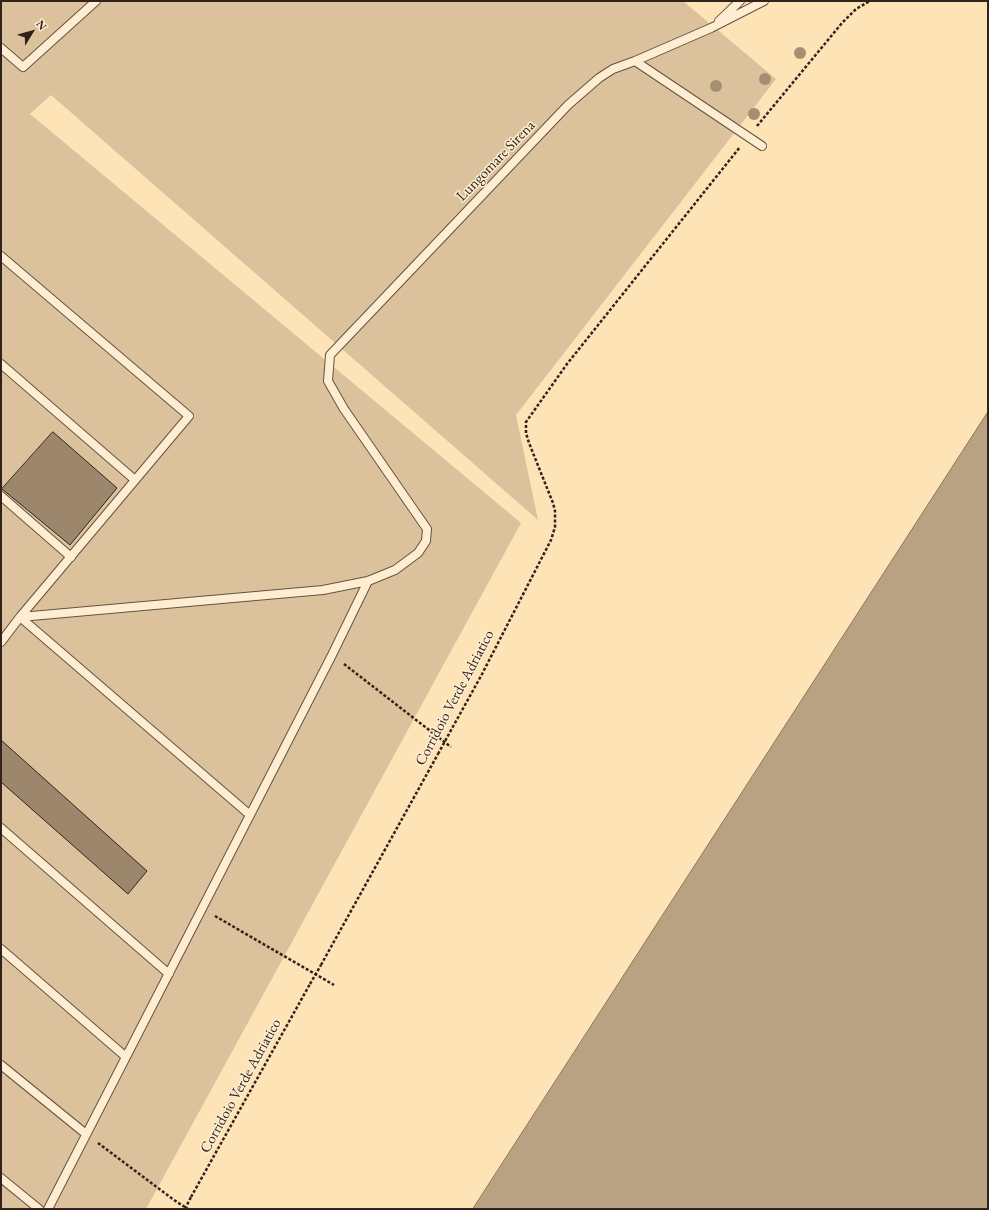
<!DOCTYPE html>
<style>
body{margin:0}
#map{position:relative;width:989px;height:1210px;overflow:hidden;background:#fee3b7;font-family:"EB Garamond",serif}
canvas{display:block}
.frame{position:absolute;inset:0;border:2px solid #31231c;pointer-events:none}
.north{position:absolute;left:12px;top:12px;width:40px;height:40px;-webkit-text-stroke:3px #feedd0;paint-order:stroke;rotate:53deg;font-size:11px;font-weight:700;line-height:16px;text-align:center;color:#31231c}
.north::after{content:'';display:block;margin:auto;width:14px;height:18px;background:#31231c;clip-path:polygon(50% 0,100% 100%,50% 72%,0 100%)}
</style>
<div id="map">
<canvas width="989" height="1210"></canvas>
<div class="frame"></div>
<div class="north">N</div>
</div>
<script>
const c = document.querySelector('canvas').getContext('2d');
c.lineJoin = 'round';
function fillPath(path, color) { c.fillStyle = color; c.fill(path, 'evenodd'); }
function strokePath(path, color, width, dash) { c.strokeStyle = color; c.lineWidth = width; c.lineCap = dash ? 'butt' : 'round'; c.setLineDash(dash || []); c.stroke(path); }
function drawText(font, color, halo, rows, align = 'center') {
  c.font = font + ' "EB Garamond",serif'; c.lineWidth = 3; c.setLineDash([]); c.textBaseline = 'middle'; c.strokeStyle = halo; c.fillStyle = color; for (const [text, x, y, turn = 0] of rows) {
    c.save(); c.translate(x, y); c.rotate((+turn || 0) * Math.PI / 180); c.textAlign = isNaN(turn) ? turn : align; if (halo) c.strokeText(text, 0, 0); c.fillText(text, 0, 0); c.restore();
  }
}
fillPath(new Path2D(`
 M1,1H683L776,79L516,415L538,520L51,95L30,114L521,523L146,1209H1Z`), '#dbc29d');
const water = new Path2D(`
 M988,412V1209H473Z`);
fillPath(water, '#b8a282');
strokePath(water, '#826f59', 1);
const building = new Path2D(`
 M53,432L117,488L70,545L2,489Z
 M1,740L147,871L128,894L1,782Z`);
fillPath(building, '#9c876d');
strokePath(building, '#31231c', 1);
const service = new Path2D(`
 M719,21L740,1
 M1,48L23,67L96,1
 M635,61L762,146
 M1,256L189,416L20,617L250,815
 M1,364L135,480
 M1,496L71,557
 M1,642L20,617L323,590L368,581L395,570L418,553L426,541L427,529L344,409L328,381L330,355L568,105L599,78L613,69L635,61L711,28L764,1
 M1,828L169,974
 M1,949L126,1057L332,655L368,581
 M1,1065L86,1134
 M1,1178L39,1209
 M48,1209L126,1057`);
strokePath(service, '#645343', 10);
strokePath(new Path2D(`
 M757,126L842,23L856,9L870,1
 M344,664L451,747
 M450,732L481,676L551,540L555,527V511L553,503L529,443L526,433V422L567,364L740,147
 M215,916L334,985
 M321,965L438,754
 M98,1143L174,1200L188,1209
 M191,1197L310,984`), '#31231c', 2.5, [3, 2]);
strokePath(service, '#feedd0', 8);
strokePath(new Path2D(`
 M438,754L450,732
 M310,984L321,965
 M185,1209L191,1197`), '#31231c', 2.5, [3, 2]);
c.fillStyle = '#a58f73';
for (const [x, y] of [
 [800,53],
 [765,79],
 [716,86],
 [754,114]
]) { c.beginPath(); c.arc(x, y, 6, 0, 2 * Math.PI); c.fill(); }
drawText('15px', '#31231c', '#feedd0', [
 ["Lungomare Sirena",496,161,-46],
 ["Corridoio Verde Adriatico",455,698,-62],
 ["Corridoio Verde Adriatico",241,1086,-61]
]);
</script>
